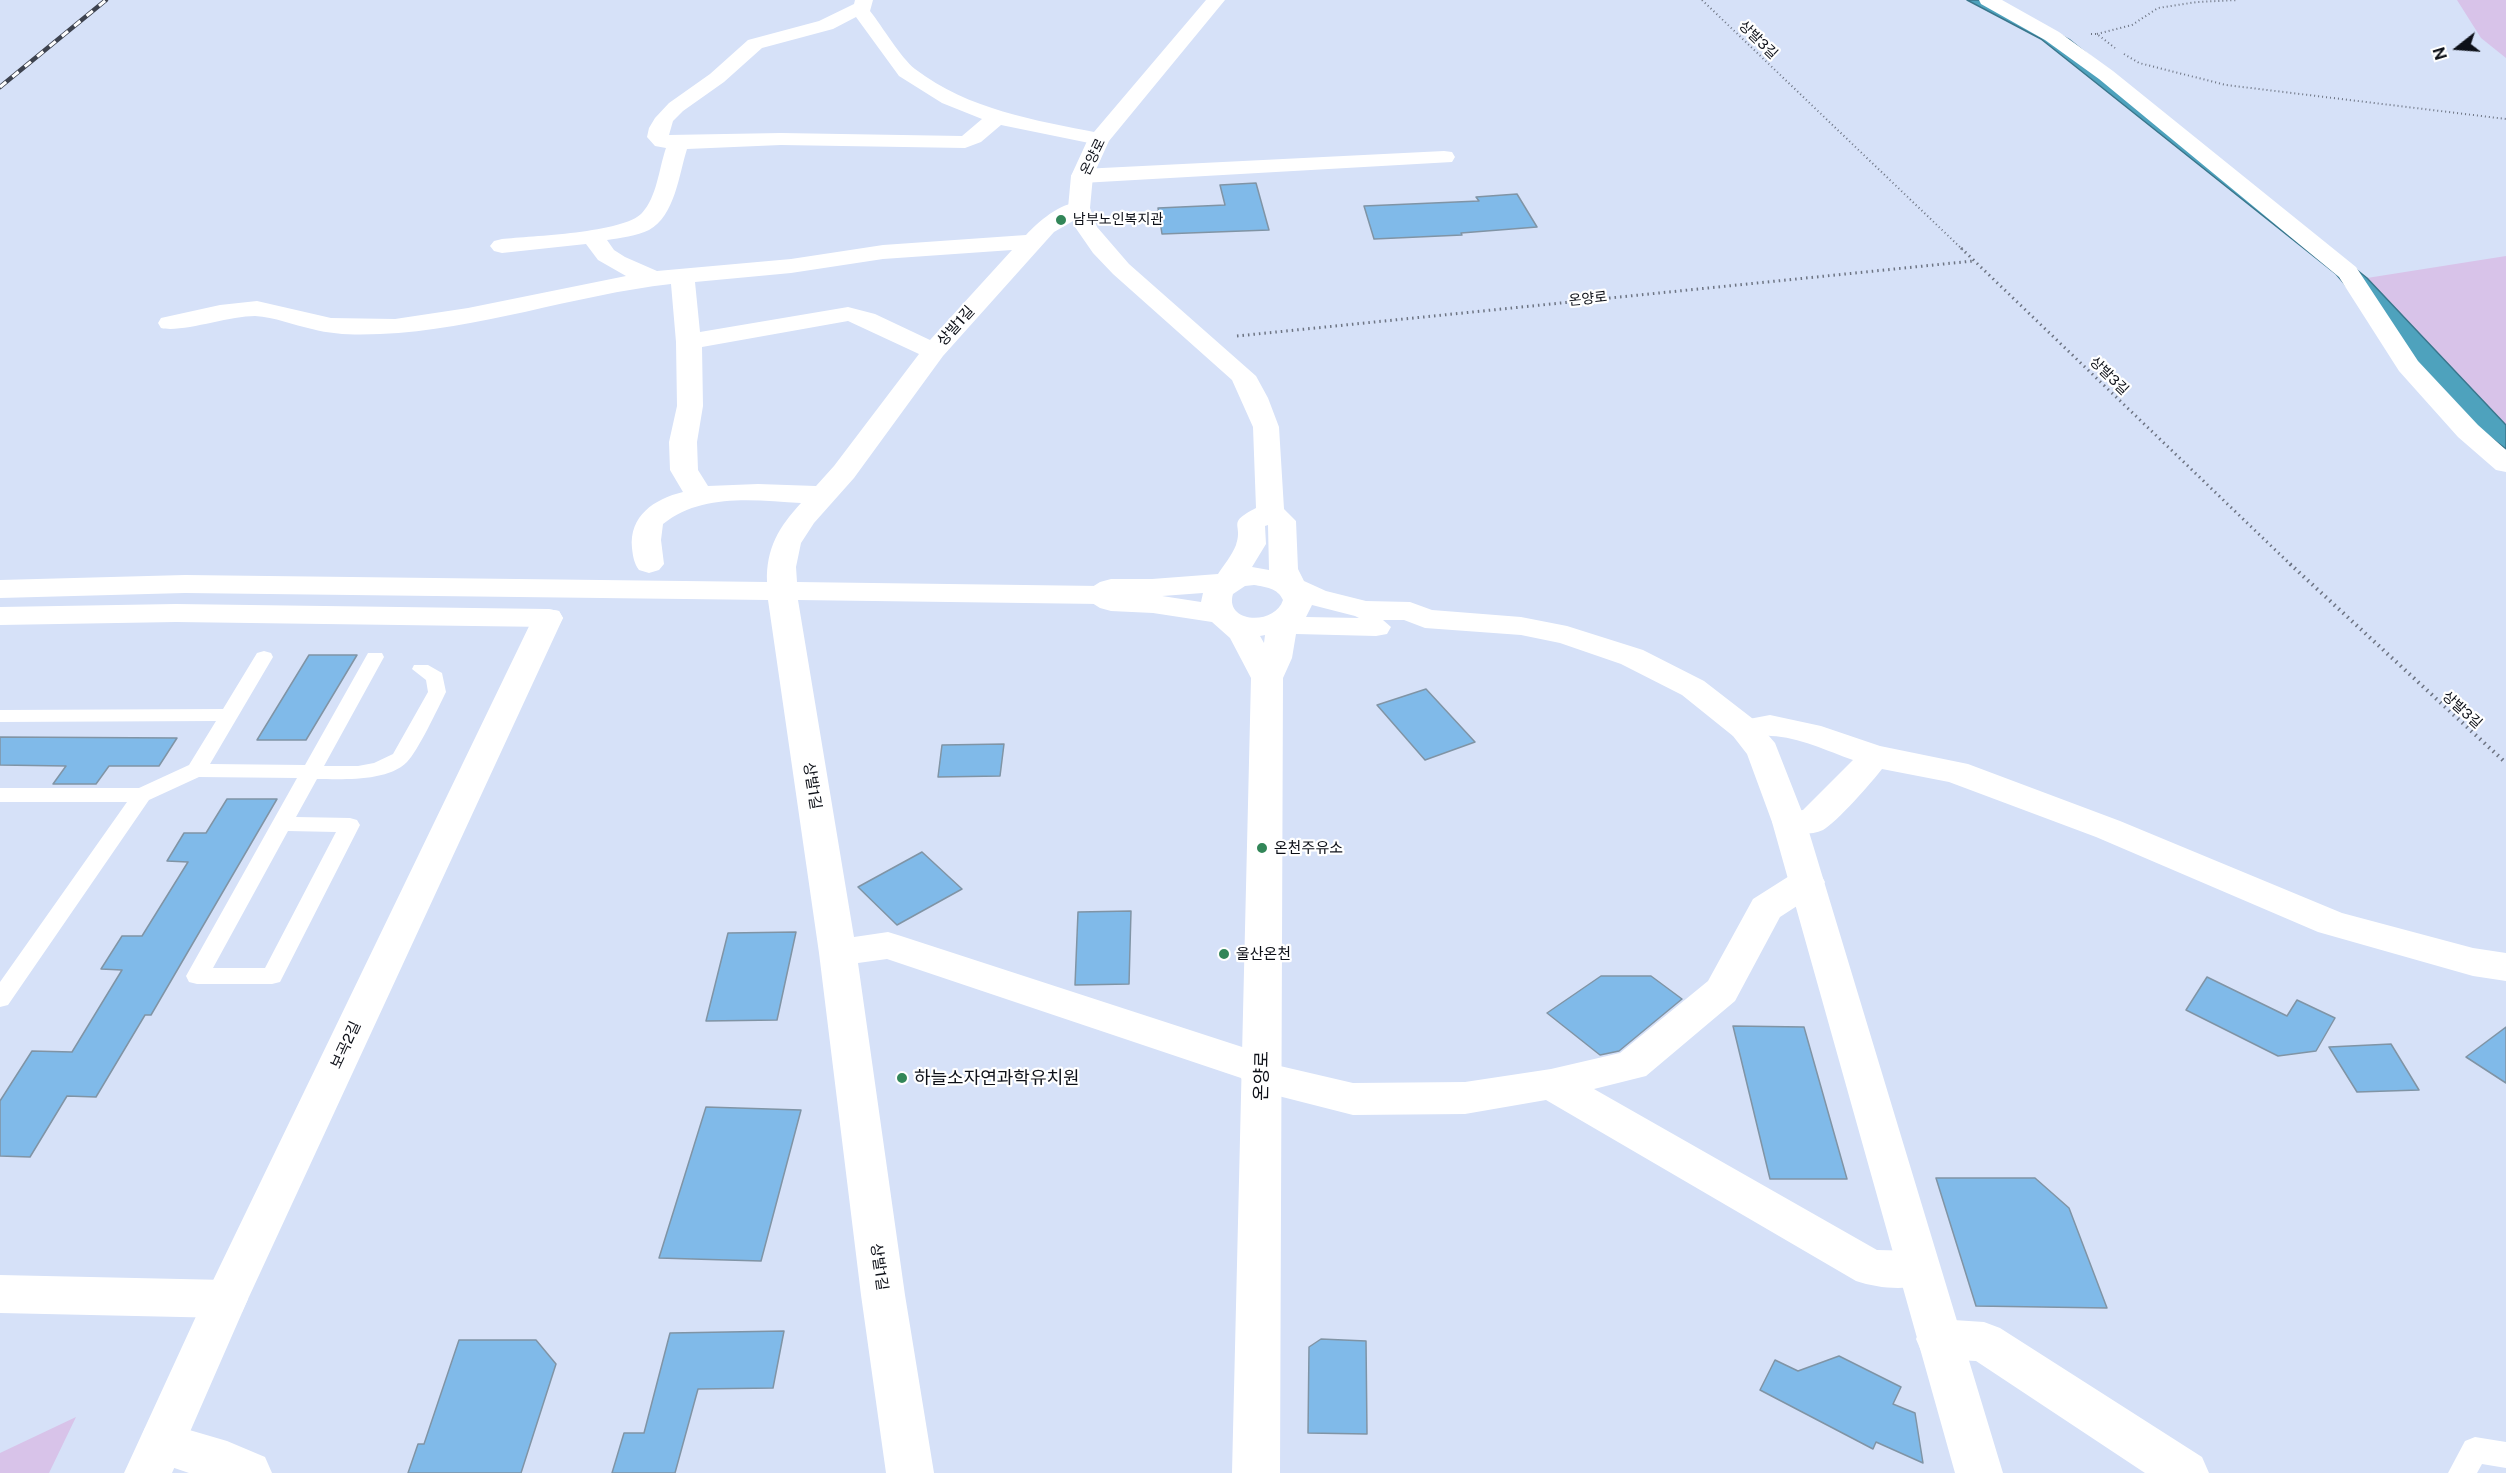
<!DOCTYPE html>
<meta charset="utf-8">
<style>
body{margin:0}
#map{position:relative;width:2506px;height:1473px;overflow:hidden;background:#d6e1f8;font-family:"Public Sans",sans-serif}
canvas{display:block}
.north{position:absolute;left:2428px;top:18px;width:60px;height:60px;-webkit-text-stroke:4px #fff;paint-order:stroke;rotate:253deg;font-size:16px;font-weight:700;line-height:24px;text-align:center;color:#0d1018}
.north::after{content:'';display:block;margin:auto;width:21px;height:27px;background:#0d1018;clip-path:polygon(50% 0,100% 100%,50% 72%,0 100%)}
</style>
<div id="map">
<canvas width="2506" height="1473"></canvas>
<div class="north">N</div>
</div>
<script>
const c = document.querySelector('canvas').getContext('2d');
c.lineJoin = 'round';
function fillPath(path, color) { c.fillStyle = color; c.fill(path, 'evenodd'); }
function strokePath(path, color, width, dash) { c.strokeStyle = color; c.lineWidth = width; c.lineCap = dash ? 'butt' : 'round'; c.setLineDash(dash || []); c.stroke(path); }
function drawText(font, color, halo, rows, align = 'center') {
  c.font = font + ' "Public Sans","Noto Sans KR",sans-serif'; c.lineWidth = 4.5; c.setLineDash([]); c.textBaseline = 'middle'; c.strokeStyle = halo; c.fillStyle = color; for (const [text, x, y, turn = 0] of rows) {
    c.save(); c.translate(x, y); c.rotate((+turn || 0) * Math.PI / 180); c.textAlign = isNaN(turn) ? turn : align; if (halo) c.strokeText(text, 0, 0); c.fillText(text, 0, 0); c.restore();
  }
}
fillPath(new Path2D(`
 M2457,0H2506V58L2481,38Z
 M2506,256V425L2367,278Z
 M76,1417L49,1473H0V1453Z`), '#d8c3e9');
const water = new Path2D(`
 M1967,0H1993L2070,40L2367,278L2506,425V449L2448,406L2336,274L2041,39Z`);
fillPath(water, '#4ea2bd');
strokePath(water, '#3a768c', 1.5);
const building = new Path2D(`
 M1256,183L1269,230L1162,234L1158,208L1225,205L1220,185Z
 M1517,194L1537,227L1461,233L1462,235L1374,239L1364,206L1479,201L1476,197Z
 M309,655H357L306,740H257Z
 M1426,689L1475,742L1425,760L1377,705Z
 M0,737L177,738L159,766H109L96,784H53L66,766L0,765Z
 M1004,744L1000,776L938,777L942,745Z
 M227,799H277L151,1015H145L96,1097L67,1096L30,1157L0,1156V1101L32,1051L72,1052L122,970L101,969L122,936H142L188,862L167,861L184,833H206Z
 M922,852L962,889L897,925L858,887Z
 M1131,911L1129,984L1075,985L1078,912Z
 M796,932L777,1020L706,1021L728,933Z
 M1601,976H1651L1682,999L1619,1051L1600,1055L1547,1013Z
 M2207,977L2287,1016L2297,1000L2335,1018L2316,1051L2278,1056L2186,1010Z
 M1733,1026L1804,1027L1847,1179H1770Z
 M2506,1027V1083L2466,1057Z
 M2391,1044L2419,1090L2357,1092L2329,1047Z
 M706,1107L801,1110L761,1261L659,1258Z
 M1936,1178H2035L2069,1208L2107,1308L1976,1306Z
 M784,1331L773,1388L698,1389L675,1473H612L624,1433H644L670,1333Z
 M1321,1339L1366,1341L1367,1434L1308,1433L1309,1347Z
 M459,1340H536L556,1364L521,1473H408L418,1444H424Z
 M1839,1356L1901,1387L1893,1404L1915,1413L1923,1463L1876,1442L1873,1449L1760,1390L1775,1360L1798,1371Z`);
fillPath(building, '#80bae9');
strokePath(building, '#8094a5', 1.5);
strokePath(new Path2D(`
 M1702,0L1963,250
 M2091,34H2097L2115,48
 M2097,34L2132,25L2158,8L2197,2L2238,0
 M2124,54L2139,63L2226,85L2506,119`), '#6d7483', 2, [1, 3]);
strokePath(new Path2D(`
 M1961,248L2292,566
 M1237,336L1973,261`), '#6d7483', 3, [1.5, 4]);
strokePath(new Path2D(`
 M2290,564L2506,763`), '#6d7483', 4, [1.5, 4.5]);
fillPath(new Path2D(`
 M264,651L271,653L273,657L210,764L305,765L368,653H382L384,657L324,766H358L374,763L393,754L428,692L426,680L412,669L414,665H428L442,673L446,692C438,708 418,751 407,762C387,782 343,779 317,779L296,817L350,818L357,820L360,825L280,982L272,984H197L189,982L186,976L297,778L199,777L149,800L8,1005L0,1007V982L127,802H0V788H139L189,765L216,721L0,722V710L223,709L257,653ZM288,831L336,832L265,968H213Z
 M2475,1437L2506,1442V1468L2482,1464L2477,1473H2448L2465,1441Z`), '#fff');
fillPath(new Path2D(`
 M855,0H873L870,11C882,26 901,58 915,69C969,110 1034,120 1099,133L1106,135L1110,139L1106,143L1099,145L1001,125L981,142L965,148L781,145L687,149C679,174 675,216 649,230C637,236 620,238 607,240L614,250L625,257L657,271L791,259L883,245L1026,235C1039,221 1065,198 1087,203L1090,208L1087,213L1054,232L943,356L854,478L814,523L801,543L796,567L797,582L1100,586L1111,589L1115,595L1111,601L1100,604L798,600L854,937L888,932L901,936L1276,1058L1280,1066L1353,1083L1465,1082L1551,1069L1620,1053L1708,981L1753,899L1794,873L1807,869L1820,873L1825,882L1820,891L1780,917L1735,1001L1646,1076L1594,1089L1877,1250L1918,1251L1933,1256L1940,1269L1933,1282C1909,1291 1880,1289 1856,1281L1546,1100L1465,1114L1353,1115L1247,1088L1241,1078L887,959L858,963L905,1295L934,1473H886L861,1295L819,953L768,600L185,593L0,598V580L185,575L767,582C766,548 779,527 801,503C755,500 701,493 663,524L661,540L664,564L659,570L649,573L639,570C634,563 633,557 632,548C629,516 654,499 683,492L670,470L669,442L677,406L676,342L671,284C573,295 479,330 380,334C358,335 334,335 312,329C293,325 275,317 255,316C228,316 182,333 161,328L158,323L161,318L170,316L220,305L257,301L331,318L395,319L468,308L626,276L598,260L586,244L502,253L494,251L490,246L494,241L502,239C531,236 624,233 642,213C657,197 659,168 666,148L655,146L647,137L649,128L655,118L669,103L710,74L748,40L819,21L854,4ZM856,17L899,76L942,103L982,119L962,136L781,133L669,135L673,121L683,111L724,82L762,48L833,29ZM1012,250L930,340L875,314L848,307L700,332L695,282L791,273L883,259ZM848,321L919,354L834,466L816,486L758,484L708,486L698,470L697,442L703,406L702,347Z
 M1979,0H2002L2059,32L2113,71L2356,267L2418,361L2478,425L2506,450V472L2496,470L2458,437L2399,371L2339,277L2099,79L2045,40L1981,4Z
 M1444,151L1452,152L1455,157L1452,162L1082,183L1074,181L1071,176L1074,171L1082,169Z
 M176,604L548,609L559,611L563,618L559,625L548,627L176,622L0,625V607Z
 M1770,715L1821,726L1880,746L1968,764L2120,821L2342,913L2473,948L2506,953V981L2473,976L2318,932L2096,837L1949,782L1882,769C1873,781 1836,823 1823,830C1810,836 1790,834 1777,830L1772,822L1777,814L1803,810L1853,760C1827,751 1799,737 1771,736C1757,735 1747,740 1733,736L1729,729L1733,722Z
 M0,1275L226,1280L242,1286L248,1299L242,1312L226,1318L0,1313Z
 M1938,1319L1984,1322L2000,1328L2202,1457L2209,1473H2145L1976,1361L1938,1359L1922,1353L1916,1339L1922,1325Z
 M162,1422L227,1441L265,1457L272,1473H189L145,1458L139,1443L145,1428Z`), '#fff');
fillPath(new Path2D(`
 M1206,0H1225L1109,141L1093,176L1090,208L1097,227L1129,264L1256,376L1268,398L1279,427L1284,509L1296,521L1298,569L1304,581L1326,591L1366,601L1410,602L1432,610L1521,617L1567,626L1643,650L1704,681L1757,722L1775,743L1806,822L2003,1473H1955L1772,822L1747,754L1733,736L1682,695L1621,664L1560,643L1521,635L1425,628L1404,620H1383L1391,627L1387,634L1376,636L1296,634L1292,658L1283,678L1280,1473H1232L1251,678L1230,638L1212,622L1153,613L1111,611L1100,608L1089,601L1085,595L1089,589L1100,582L1111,579H1152L1218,574C1224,565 1232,555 1236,545C1244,523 1225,524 1256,508L1253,427L1232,380L1113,274L1093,253L1075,227L1068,208L1071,176L1088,139ZM1268,525L1269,570L1252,567L1266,544L1265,526ZM1254,585C1265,587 1278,588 1283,600C1275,626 1224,623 1233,594L1245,586ZM1203,593L1201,602L1162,596ZM1312,605L1355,616L1359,618L1306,617ZM1265,635L1264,643L1260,636Z
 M548,609L559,611L563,618L248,1299L172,1473H124L204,1299L533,618L537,611Z`), '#fff');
const rail = new Path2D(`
 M0,87L106,0`);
strokePath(rail, '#3e434f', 4.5);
strokePath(rail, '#fff', 3, [8]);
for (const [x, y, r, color] of [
 [1061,220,6,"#328658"],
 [1262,848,6,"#328658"],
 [1224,954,6,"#328658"],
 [902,1078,6,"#328658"]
]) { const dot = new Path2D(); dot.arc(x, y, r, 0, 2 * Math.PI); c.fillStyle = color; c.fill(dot); strokePath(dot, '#fff', 2); }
drawText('14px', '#0d1018', '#fff', [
 ["상발3길",1758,40,44],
 ["온양로",1093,157,-64],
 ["온양로",1588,299,-6],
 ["상발3길",2109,376,44],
 ["상발3길",2462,710,42]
]);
drawText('14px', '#0d1018', '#fff', [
 ["남부노인복지관",1073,220]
], 'left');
drawText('15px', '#0d1018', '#fff', [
 ["상발1길",956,326,-48],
 ["상발1길",812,786,81],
 ["보곡2길",346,1045,-65],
 ["상발1길",879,1267,82]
]);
drawText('15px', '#0d1018', '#fff', [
 ["온천주유소",1274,848],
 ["울산온천",1236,954]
], 'left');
drawText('18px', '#0d1018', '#fff', [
 ["온양로",1262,1076,-89]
]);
drawText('18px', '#0d1018', '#fff', [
 ["하늘소자연과학유치원",914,1078]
], 'left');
</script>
